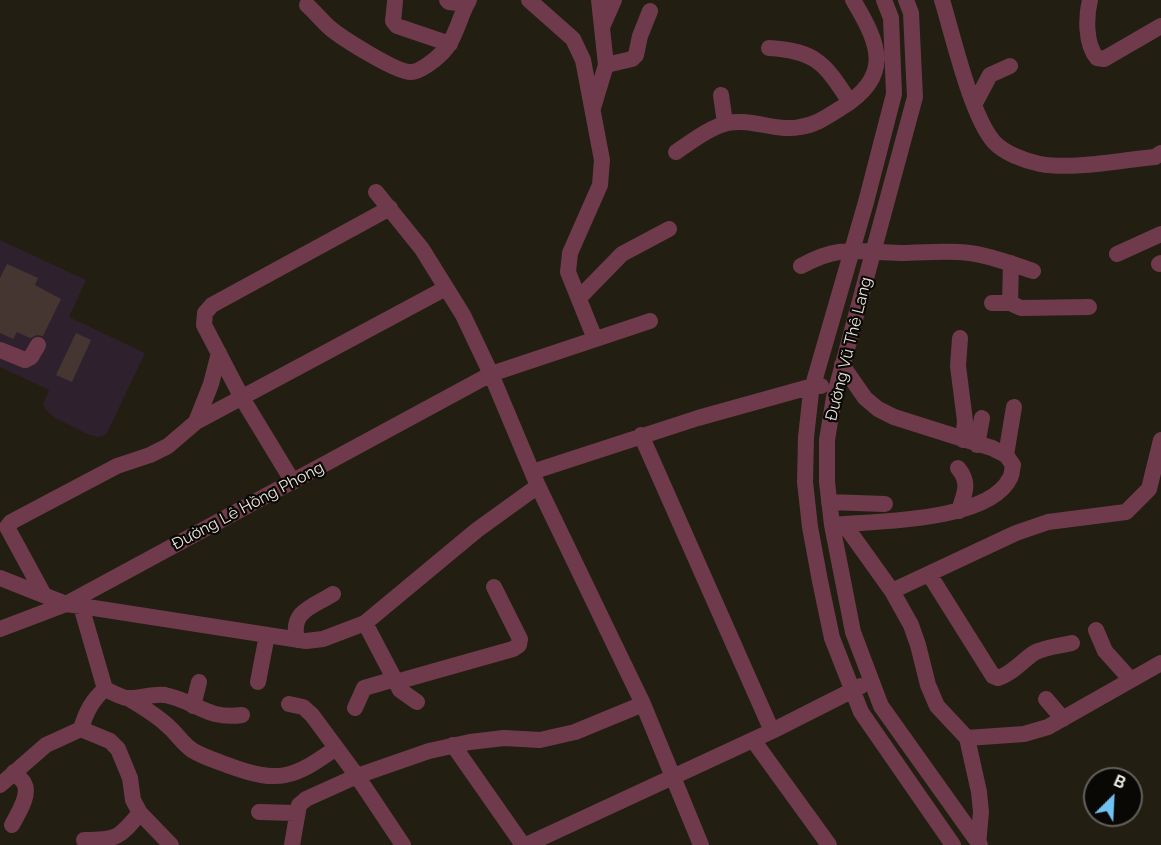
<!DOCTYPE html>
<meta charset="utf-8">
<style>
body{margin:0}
#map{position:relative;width:1161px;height:845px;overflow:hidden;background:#221e11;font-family:Raleway,sans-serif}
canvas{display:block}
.north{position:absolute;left:1083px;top:767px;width:60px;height:60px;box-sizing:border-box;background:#0a0804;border:2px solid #64615b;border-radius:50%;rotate:24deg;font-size:16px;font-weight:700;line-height:24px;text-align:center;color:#eae7de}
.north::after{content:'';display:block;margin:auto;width:21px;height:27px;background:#70c1f4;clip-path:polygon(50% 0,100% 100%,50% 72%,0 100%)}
</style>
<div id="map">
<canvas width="1161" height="845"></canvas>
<div class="north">B</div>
</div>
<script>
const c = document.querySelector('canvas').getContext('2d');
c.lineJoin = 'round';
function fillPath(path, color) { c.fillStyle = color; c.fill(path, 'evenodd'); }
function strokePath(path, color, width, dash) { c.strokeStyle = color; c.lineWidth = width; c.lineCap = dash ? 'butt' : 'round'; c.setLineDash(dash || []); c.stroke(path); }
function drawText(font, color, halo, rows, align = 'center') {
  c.font = font + ' Raleway,sans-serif'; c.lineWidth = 4.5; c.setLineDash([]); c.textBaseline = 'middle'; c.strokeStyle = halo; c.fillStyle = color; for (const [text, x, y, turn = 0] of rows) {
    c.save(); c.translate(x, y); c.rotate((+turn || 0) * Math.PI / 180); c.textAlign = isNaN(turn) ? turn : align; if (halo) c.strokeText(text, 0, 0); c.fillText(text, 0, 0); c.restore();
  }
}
fillPath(new Path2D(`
 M0,240L86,280L69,317L145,353L107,433L103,436L98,437L87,434L55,418L47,411L43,404L49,390L0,367Z`), '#2e212d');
fillPath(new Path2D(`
 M7,264L38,278L35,285L61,299L43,336L37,335L30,338L17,332L13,339L0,333V278Z
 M76,333L91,340L72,382L56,375Z`), '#463632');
strokePath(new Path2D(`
 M447,0L449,2L466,4
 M529,0L573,39L583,60L602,160L600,185L570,253L568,272L595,339
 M884,0L891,18L894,94L866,202L811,392L806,437L805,482L810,527L820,581L832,638L861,712L953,845
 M906,0L911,13L915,97L834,397L827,440V482L832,525L853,632L881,706L980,845
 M942,0C953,36 971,116 994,142C1004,153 1025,161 1040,164C1073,170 1121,160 1155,157L1161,153
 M1090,0C1086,16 1085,44 1097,58L1104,59L1161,26
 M395,2L393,21L397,26L450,44
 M307,5C315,12 322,21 330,28C342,38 397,73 411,72C420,72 435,60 442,53C456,39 459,17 469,0
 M602,27L614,0
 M769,48C817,51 825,64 850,102
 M606,65L632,59L636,55L640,36L650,11
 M721,95L725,123
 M974,105L990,75L1010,66
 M593,108L606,65L599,0
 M676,152C691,142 710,127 728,123C752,118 776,132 800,127C816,125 828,116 841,108C893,76 880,45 853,0
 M1117,254L1161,234
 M1011,263L1010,303L1021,308L1089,307
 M1159,264L1161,263
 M801,266C840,244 859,252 900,253C924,253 947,250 970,253C992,256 1012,264 1033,271
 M579,298L622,254L669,229
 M992,303H1010
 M960,338L958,366L965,421L963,440
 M0,350L25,360L31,357L38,345
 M196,422L211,384L219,353
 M641,435L772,731
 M977,445L982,418
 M1006,455L1014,407
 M958,468C971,484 964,493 959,511
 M532,472L698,418L813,386H821
 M293,482L242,398L204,325L205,313L212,305L390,208
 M829,502L885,504
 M844,524L892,591
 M832,525C875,521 989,522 1010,478C1012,475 1012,469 1013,465L1006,455L992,448L894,417L878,409L865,398L842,365
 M929,574L993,676L998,678C1012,674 1022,661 1034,653C1045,647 1060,646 1072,643
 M0,578L66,604L81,606L306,641L323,639L365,623L477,530L538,486
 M44,595L7,527L11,522L117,466L150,455L168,446L196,422L446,288
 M365,623L396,682L513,649L519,645L520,639L494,587
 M0,629L66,604L491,374L650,321
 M1096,630L1105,651L1131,680
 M297,640C290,611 312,607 333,594
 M258,682L267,635
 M396,682L400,690L417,702
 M105,689C112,692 120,697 127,698C140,699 152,693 165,695C196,701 207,720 242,715
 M128,698C142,707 157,715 169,727C177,734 183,744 192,750C203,757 217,761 230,766C279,784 294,778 336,748
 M1046,699L1063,719
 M289,704L303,707L312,715L357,776L403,845
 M643,704L701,845
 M193,706L199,682
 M355,708L364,688L395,679
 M81,729L110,741L118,749L130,778L133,800L140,813L171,845
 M967,738L1024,734L1048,727L1161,663
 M753,740L829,845
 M453,745L523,845
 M0,785L46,745L81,729C86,712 92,700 105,689L81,606
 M259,812L296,813
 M12,825C17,815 31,795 24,783C22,779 17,776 14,772
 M84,840C117,840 119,838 140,813
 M292,845L299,805L306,799L357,776L429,751L470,742L504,738L540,740L575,732L643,704L538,486L491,374L463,315L422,249L376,192
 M526,845L772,731L861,686
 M978,845L981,812L979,792L967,738L937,706L928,685L918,645L911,625L892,591L1016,533L1048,522L1126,512L1149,489L1161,440`), '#6f3b4c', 16);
drawText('16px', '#eae7de', '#0a0804', [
 ["Đường Vũ Thê Lang",849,349,-76],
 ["Đường Lê Hồng Phong",248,506,-28]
]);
</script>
